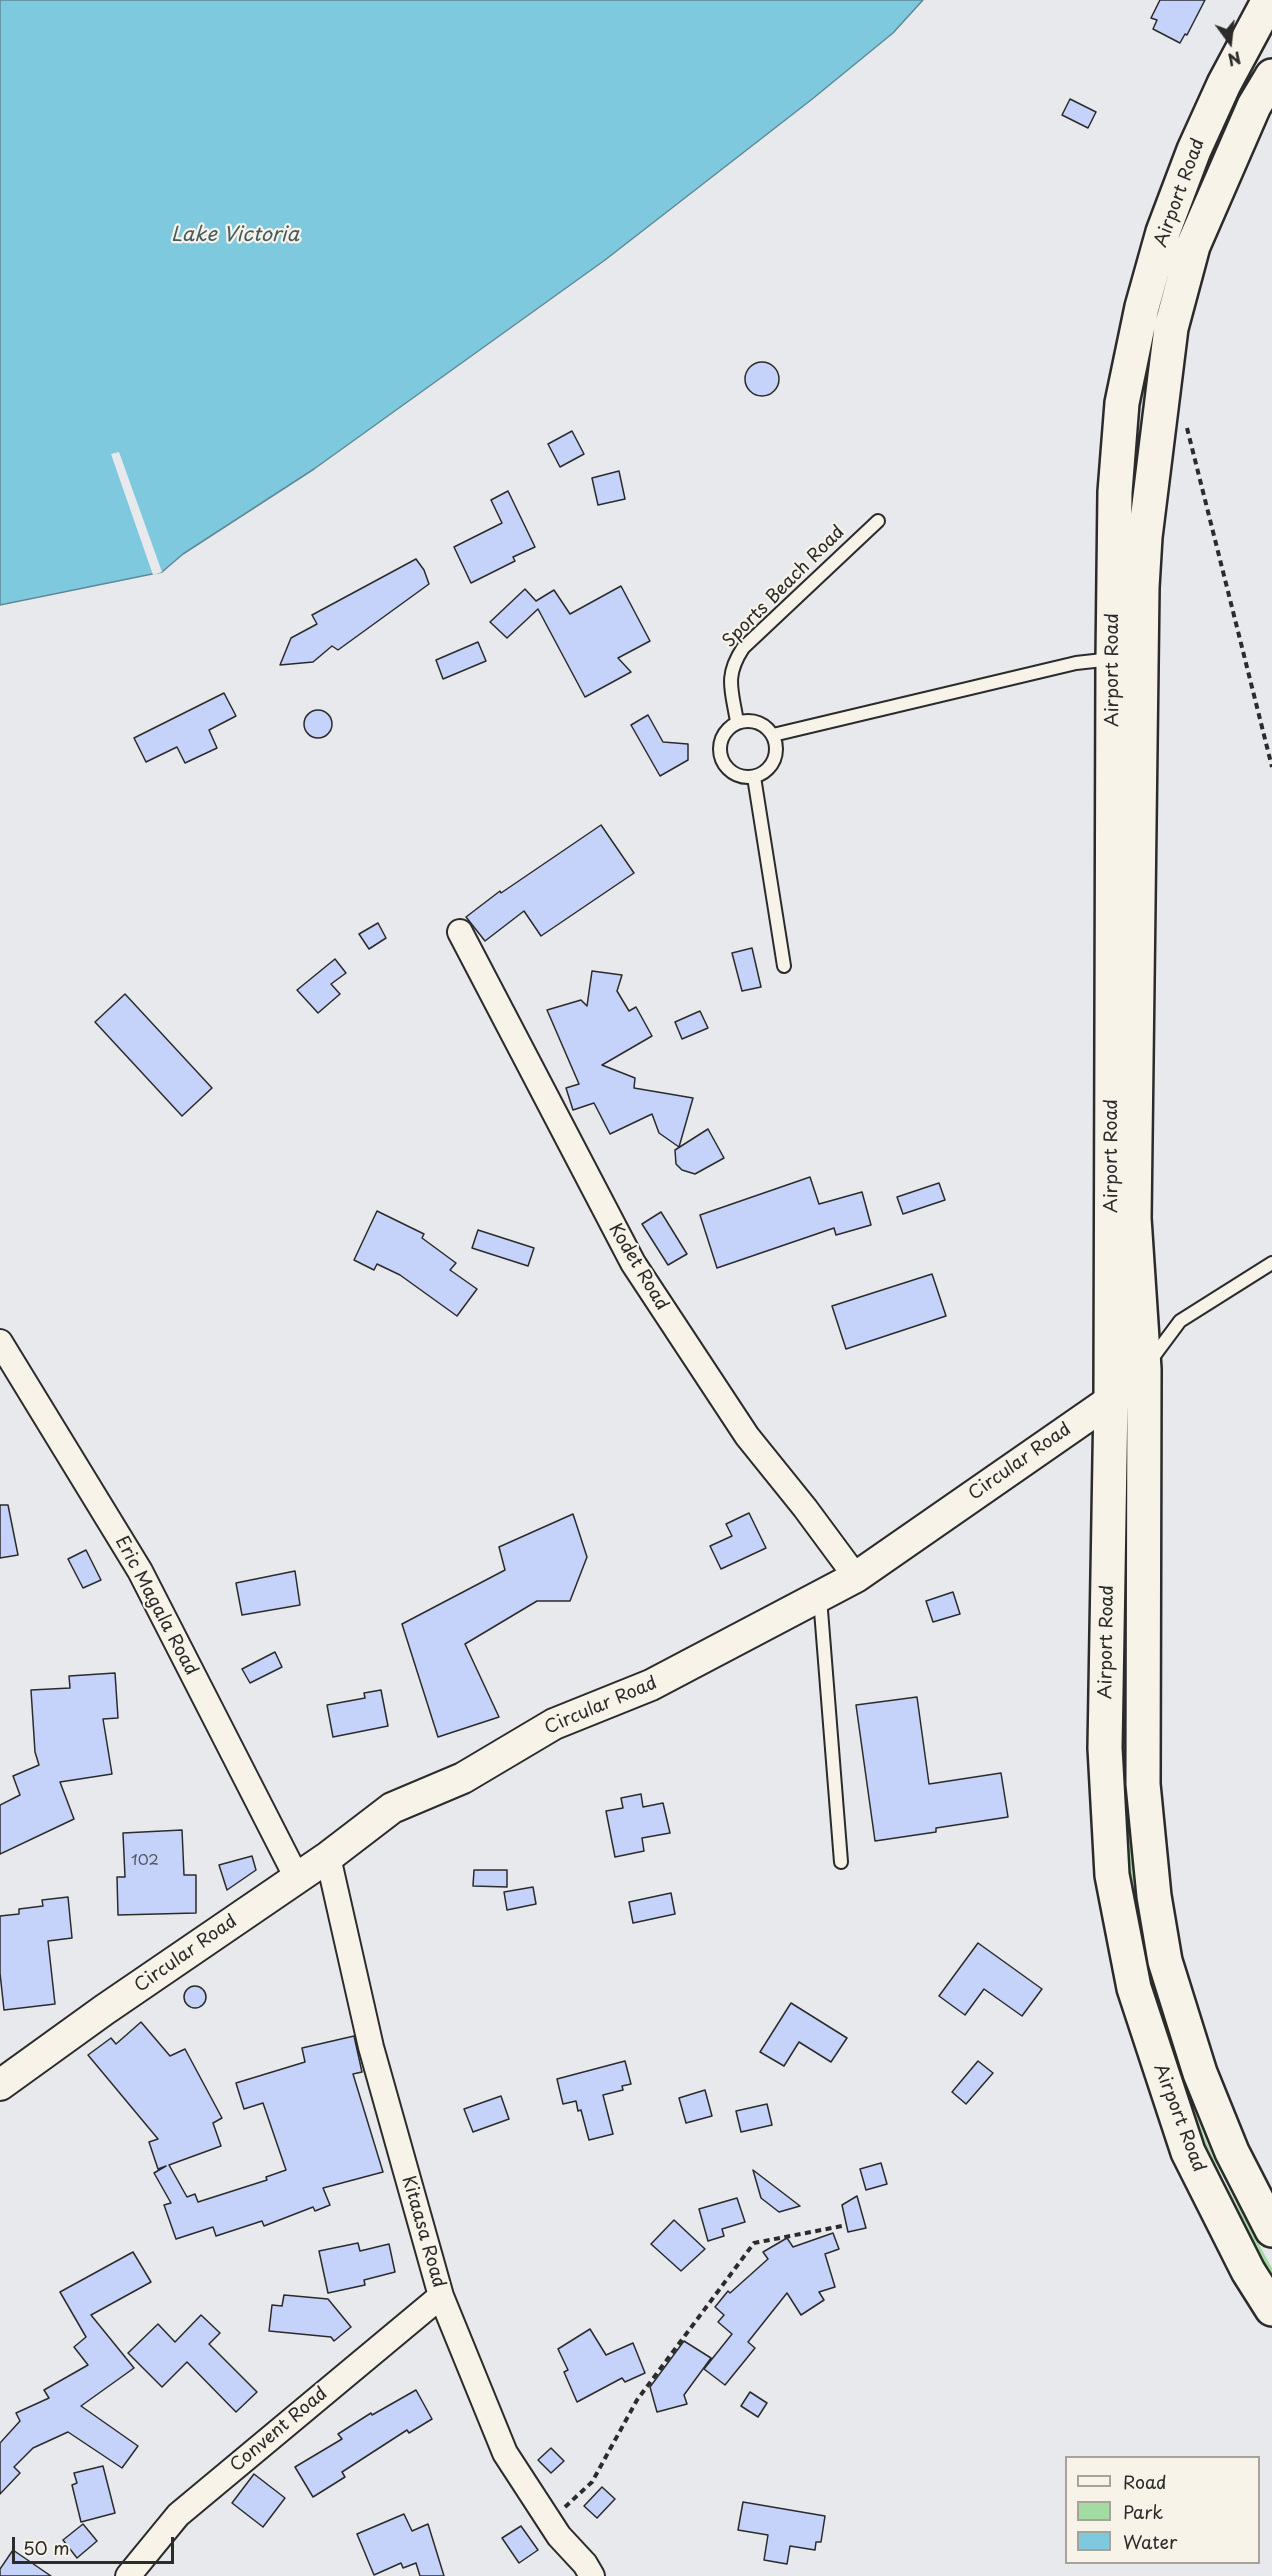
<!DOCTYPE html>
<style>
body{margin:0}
#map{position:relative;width:1272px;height:2576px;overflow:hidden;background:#e8e9ed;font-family:"Playpen Sans",sans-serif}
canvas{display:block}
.legend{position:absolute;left:1065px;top:2456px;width:195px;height:108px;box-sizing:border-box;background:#f7f3e8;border:2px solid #a5a39c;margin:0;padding:8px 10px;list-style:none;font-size:18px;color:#2b2b2b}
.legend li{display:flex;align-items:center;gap:12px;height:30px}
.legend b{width:30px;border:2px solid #a5a39c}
.north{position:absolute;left:1200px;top:12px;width:60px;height:60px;-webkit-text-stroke:4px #f7f3e8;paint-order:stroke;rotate:165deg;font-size:16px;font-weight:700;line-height:24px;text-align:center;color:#2b2b2b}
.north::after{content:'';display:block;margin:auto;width:21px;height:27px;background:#2b2b2b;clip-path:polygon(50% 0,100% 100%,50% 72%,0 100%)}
.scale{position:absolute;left:12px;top:2537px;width:162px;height:27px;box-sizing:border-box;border:3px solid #2b2b2b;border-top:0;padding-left:8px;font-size:18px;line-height:21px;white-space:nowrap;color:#2b2b2b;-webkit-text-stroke:4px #f7f3e8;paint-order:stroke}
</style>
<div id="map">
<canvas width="1272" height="2576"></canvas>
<ul class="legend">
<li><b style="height:8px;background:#f7f3e8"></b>Road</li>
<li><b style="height:16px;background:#a3dba0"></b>Park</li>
<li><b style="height:16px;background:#7ec9de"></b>Water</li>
</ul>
<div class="north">N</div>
<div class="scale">50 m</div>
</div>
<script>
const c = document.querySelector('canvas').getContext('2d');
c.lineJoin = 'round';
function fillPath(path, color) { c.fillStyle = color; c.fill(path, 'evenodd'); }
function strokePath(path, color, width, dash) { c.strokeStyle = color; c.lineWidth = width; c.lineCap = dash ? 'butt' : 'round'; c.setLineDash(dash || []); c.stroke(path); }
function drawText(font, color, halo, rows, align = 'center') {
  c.font = font + ' "Playpen Sans",sans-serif'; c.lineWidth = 4.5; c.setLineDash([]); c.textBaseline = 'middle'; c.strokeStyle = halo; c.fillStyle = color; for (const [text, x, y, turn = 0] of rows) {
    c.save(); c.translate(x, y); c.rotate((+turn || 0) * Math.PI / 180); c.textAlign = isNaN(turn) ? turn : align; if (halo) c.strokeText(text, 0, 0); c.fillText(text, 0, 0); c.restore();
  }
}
fillPath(new Path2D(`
 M1121,1402L1130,1416L1126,1583L1128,1796L1142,1935L1161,2011L1204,2136L1223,2179L1272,2268V2290L1233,2225L1152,2026L1114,1798Z`), '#a3dba0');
const water = new Path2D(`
 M0,0H923L893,33L811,100L605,260L314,469L183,554L162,572L0,605Z`);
fillPath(water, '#7ec9de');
strokePath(water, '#5d8a96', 1.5);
fillPath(new Path2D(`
 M119,452L162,572L153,575L111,454Z`), '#e8e9ed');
const building = new Path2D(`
 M1160,0H1205L1187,35L1185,34L1180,43L1153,29L1157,20L1151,18Z
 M1070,99L1096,112L1088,128L1062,115Z
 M745 379a17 17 0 1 1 34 0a17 17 0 1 1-34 0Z
 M572,431L584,454L560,467L548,444Z
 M619,471L625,499L598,505L592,478Z
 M508,491L535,547L513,557L515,561L471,583L454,547L502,523L491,500Z
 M416,559L424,570L429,584L338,650L332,646L313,662L280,665L291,638L317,624L312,615Z
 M621,586L650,641L618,658L631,672L585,697L538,609L507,638L490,622L525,589L536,601L554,590L570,614Z
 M478,642L486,661L443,679L436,660Z
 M224,693L236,716L209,730L217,748L185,763L177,747L146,762L134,738Z
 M304 724a14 14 0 1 1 28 0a14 14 0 1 1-28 0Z
 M648,715L663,742L688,744V760L660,776L631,725Z
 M601,825L634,873L541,936L524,911L485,941L466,917L500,891L501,893Z
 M378,923L386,938L369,949L359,934Z
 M752,948L761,987L742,991L732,953Z
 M335,959L346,973L331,984L340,994L318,1013L297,990Z
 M592,971L622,975L617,991L629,1011L636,1007L652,1036L602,1065L635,1078L634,1088L693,1098L679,1147L659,1133L652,1114L610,1134L594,1103L573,1110L566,1088L579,1084L547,1010L581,1000L587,1006Z
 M125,994L212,1088L182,1116L95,1022Z
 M700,1011L708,1028L682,1039L675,1022Z
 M708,1129L724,1158L695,1174L682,1170L676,1164L675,1150Z
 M810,1177L819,1204L862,1192L871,1225L836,1235L834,1228L717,1268L700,1215Z
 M939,1183L945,1200L903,1214L897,1197Z
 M377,1211L424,1234L422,1238L456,1263L450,1270L477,1289L457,1316L400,1275L377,1264L374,1270L354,1260Z
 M661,1212L687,1254L668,1265L642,1224Z
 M478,1230L534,1248L528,1266L472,1248Z
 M932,1274L946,1316L846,1349L832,1306Z
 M0,1505H8L18,1555L0,1558Z
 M749,1513L766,1548L721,1569L710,1546L732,1536L726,1524Z
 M573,1514L587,1557L570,1601H537L465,1644L499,1717L438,1737L402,1624L505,1570L499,1547Z
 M86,1550L101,1580L83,1588L68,1559Z
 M295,1571L300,1605L242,1615L236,1583Z
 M953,1592L960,1614L933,1622L926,1601Z
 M275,1652L282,1667L250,1683L242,1669Z
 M115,1673L118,1718L103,1719L112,1774L60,1782L74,1819L0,1854V1805L20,1795L13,1776L39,1765L35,1752L31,1690L70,1688L69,1676Z
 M381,1690L388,1726L333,1737L327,1705L365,1698L364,1693Z
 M917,1697L929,1784L1001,1773L1008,1817L936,1828V1832L875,1841L856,1705Z
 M641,1794L643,1807L663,1803L670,1833L642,1838L644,1851L615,1857L606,1811L623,1808L621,1798Z
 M182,1830L184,1875H196V1913L118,1915L117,1877H125L123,1833Z
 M252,1856L256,1870L227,1890L219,1865Z
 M474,1870H507V1887L473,1886Z
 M533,1887L536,1904L507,1910L504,1892Z
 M671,1893L675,1914L633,1923L629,1902Z
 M68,1897L72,1938L48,1941L55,2004L4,2010L0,1973V1916L19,1914V1909L43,1906L42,1900Z
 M978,1943L1042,1989L1022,2016L984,1989L965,2015L939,1996Z
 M184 1997a11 11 0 1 1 22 0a11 11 0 1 1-22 0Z
 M791,2003L847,2038L831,2062L799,2042L784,2066L760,2052Z
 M141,2022L170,2056L185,2049L222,2118L213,2123L221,2146L169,2165L187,2197L195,2194L198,2202L267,2180L266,2177L286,2170L263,2103L244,2109L236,2083L305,2062L302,2048L354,2036L362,2072L353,2074L383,2172L323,2188L330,2205L315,2211L313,2207L264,2226L262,2221L216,2236L213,2227L176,2239L164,2205L171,2203L154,2173L166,2166L158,2169L149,2142L158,2139L88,2055L111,2038L116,2044Z
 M625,2061L631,2084L622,2086L623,2090L603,2095L613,2134L589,2140L581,2110L578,2111L576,2101L563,2104L557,2079Z
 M978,2061L993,2073L966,2104L952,2092Z
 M705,2090L712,2116L686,2123L679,2098Z
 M501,2096L509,2119L473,2132L464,2109Z
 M767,2104L772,2125L741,2132L736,2111Z
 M881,2163L887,2184L866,2190L860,2169Z
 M753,2170L800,2206L779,2212L761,2198Z
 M857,2196L866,2228L848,2232L842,2205Z
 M737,2198L745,2222L722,2229L724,2236L708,2241L699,2209Z
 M674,2220L705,2249L681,2271L651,2244Z
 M833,2233L839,2249L825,2254L835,2287L819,2292L824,2300L801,2315L787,2293L748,2342L755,2348L725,2385L704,2369L732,2334L718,2322L724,2315L715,2307L728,2291L730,2293L768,2259L763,2252L787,2238L793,2247Z
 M358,2243L360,2251L389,2244L395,2272L364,2280L365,2285L328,2293L319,2251Z
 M133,2252L151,2282L91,2315L134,2368L81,2406L138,2446L122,2468L68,2432L33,2448L14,2467L20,2473L0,2494V2443L20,2421L16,2413L49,2398L44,2390L88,2365L74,2347L86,2337L60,2292Z
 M284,2295L328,2299L351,2327L334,2341L331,2337L269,2331L272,2305L282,2306Z
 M201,2315L220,2333L209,2344L257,2392L236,2412L187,2362L162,2387L128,2353L158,2324L175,2342Z
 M590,2329L606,2355L633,2343L645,2373L625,2382L622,2378L577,2402L564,2372L568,2370L558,2349Z
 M684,2341L711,2358L684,2395L687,2404L657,2412L650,2387Z
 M416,2390L432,2419L409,2433L407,2430L342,2472L345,2477L313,2497L295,2467L342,2439L338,2434L371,2413L372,2415Z
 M750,2392L767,2403L758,2417L741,2406Z
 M551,2448L564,2461L551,2473L538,2460Z
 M103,2466L115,2513L81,2522L72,2485L77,2483L74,2473Z
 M254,2474L285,2498L263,2527L232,2503Z
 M602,2487L615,2499L597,2518L584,2506Z
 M743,2502L825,2516L821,2542H816L815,2550L790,2546L787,2564L764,2560L768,2535L738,2530Z
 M404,2514L412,2531L428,2524L444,2576H420L416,2563L403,2568L401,2563L374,2575L357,2534Z
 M83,2524L97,2541L77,2558L63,2540Z
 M521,2526L538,2550L519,2563L502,2538Z
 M13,2550L51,2576H0V2569Z`);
fillPath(building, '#c5d3fa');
strokePath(building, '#2b2b2b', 1.5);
const service = new Path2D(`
 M720 749a28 28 0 1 1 56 0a28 28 0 1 1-56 0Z
 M737,722C732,690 724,677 743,648L878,521
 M773,735L1076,663L1112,659
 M754,777L784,966
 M1151,1360L1180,1321L1272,1263
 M820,1598L841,1862`);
const minor = new Path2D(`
 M460,932L633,1263L747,1436L805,1508L856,1577
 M0,1342L140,1571L297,1878
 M328,1857L371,2047L441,2296L505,2453L559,2536L585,2564L592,2576
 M128,2576L178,2515L441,2296`);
const tertiary = new Path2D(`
 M0,2085L104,2010L328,1857L392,1808L463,1778L554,1724L651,1685L856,1577L1111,1400L1127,1385`);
const trunk = new Path2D(`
 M1269,0L1224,84L1194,150L1163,232L1142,307L1122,403L1115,492L1113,659L1111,1400L1105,1748L1112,1875L1134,1988L1188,2152L1248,2271L1272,2309
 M1272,76L1254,106L1193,246L1171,328L1145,537L1142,587L1134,1218L1144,1369L1143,1784L1154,1896L1165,1961L1200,2073L1232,2152L1272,2230`);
strokePath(service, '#2b2b2b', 16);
strokePath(minor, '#2b2b2b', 28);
strokePath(tertiary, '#2b2b2b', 34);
strokePath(trunk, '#2b2b2b', 38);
strokePath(new Path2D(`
 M1187,428L1272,767
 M565,2507L592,2482L637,2400L754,2243L842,2226`), '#2b2b2b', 4, [6, 4.5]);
strokePath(service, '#f7f3e8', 12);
strokePath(minor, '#f7f3e8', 24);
strokePath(tertiary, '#f7f3e8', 30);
strokePath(trunk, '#f7f3e8', 33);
drawText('15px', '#52555f', null, [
 ["102",145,1861]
]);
drawText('18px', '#2b2b2b', '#f7f3e8', [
 ["Airport Road",1180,193,-70],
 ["Sports Beach Road",784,587,-45],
 ["Airport Road",1113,670,-90],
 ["Airport Road",1112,1156,-90],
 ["Kodet Road",638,1267,59],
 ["Circular Road",1020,1462,-35],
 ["Eric Magala Road",156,1606,62],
 ["Airport Road",1107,1642,-89],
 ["Circular Road",601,1706,-23],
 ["Circular Road",186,1954,-35],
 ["Airport Road",1179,2118,69],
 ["Kitaasa Road",423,2232,74],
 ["Convent Road",279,2430,-40]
]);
drawText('italic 20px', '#445a61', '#f7f3e8', [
 ["Lake Victoria",235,235]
]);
</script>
